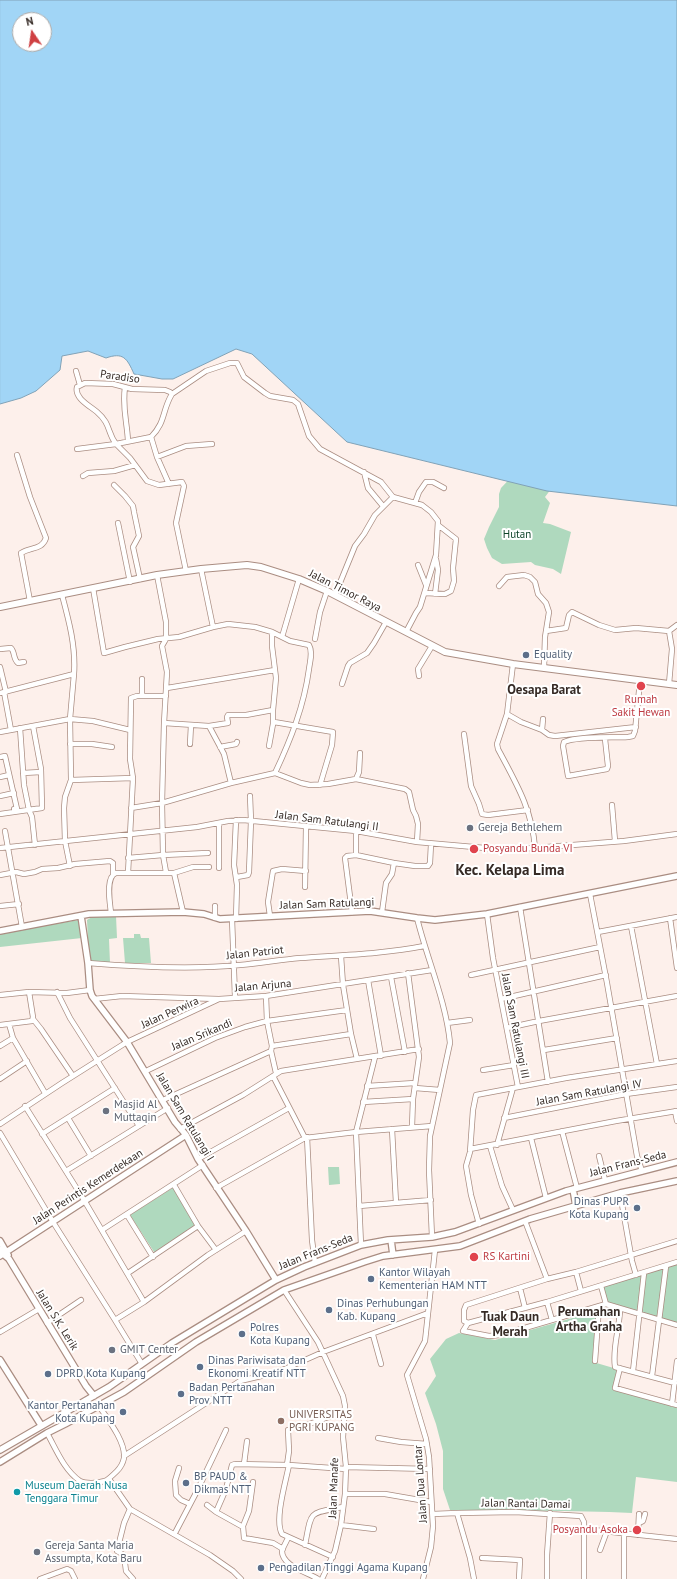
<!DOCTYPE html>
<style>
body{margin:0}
#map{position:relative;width:677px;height:1579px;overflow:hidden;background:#fdf0eb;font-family:"PT Sans",sans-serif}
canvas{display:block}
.north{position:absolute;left:12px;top:12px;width:40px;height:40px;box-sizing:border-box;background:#fff;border:1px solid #aeaaa8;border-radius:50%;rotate:347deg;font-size:11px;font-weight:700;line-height:16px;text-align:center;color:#352a25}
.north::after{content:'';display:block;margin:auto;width:14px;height:18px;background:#cf4042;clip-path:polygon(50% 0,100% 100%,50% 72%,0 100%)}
</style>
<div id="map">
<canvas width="677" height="1579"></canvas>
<div class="north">N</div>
</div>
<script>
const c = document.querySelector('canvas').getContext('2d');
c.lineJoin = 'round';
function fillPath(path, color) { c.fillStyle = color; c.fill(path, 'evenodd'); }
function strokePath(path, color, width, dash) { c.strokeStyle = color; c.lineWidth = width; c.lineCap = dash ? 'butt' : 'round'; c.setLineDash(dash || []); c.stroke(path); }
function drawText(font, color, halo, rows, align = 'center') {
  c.font = font + ' "PT Sans",sans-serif'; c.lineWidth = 4; c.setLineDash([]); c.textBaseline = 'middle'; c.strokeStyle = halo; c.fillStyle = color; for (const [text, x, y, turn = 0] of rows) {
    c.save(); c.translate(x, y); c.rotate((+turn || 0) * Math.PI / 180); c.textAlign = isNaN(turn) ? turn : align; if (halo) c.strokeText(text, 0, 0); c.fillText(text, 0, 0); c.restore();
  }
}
fillPath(new Path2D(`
 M521,467L554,485L545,497L550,503L543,523L550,524L571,532L561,574L553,569L535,565L531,562L502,564L492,558L487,548L484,539L489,527L499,507V494L501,488Z
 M116,916L117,938L109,939L110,963L89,962L87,920L92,917Z
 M79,920L82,938L0,947V933Z
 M134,934H140L141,938H149L151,963H125L123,938H134Z
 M328,1167H339L340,1184L329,1185Z
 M174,1187L199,1225L156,1255L130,1215Z
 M677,1264V1323L608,1304L603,1286Z
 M597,1311L593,1362L617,1369L613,1389L677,1407V1482L636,1477L632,1513C572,1510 511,1511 450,1510L443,1489V1451L436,1424L425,1393L436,1376L430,1359L446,1339L459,1333L495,1340Z`), '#afd9be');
const water = new Path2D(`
 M0,0H677V506L547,491L347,442L252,354L236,349L173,379H162L134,374C127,358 123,352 106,358L88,351L62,356L60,370L36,391L21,398L0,404ZM20,20H44V44H20Z`);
fillPath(water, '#a1d5f6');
strokePath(water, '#81a2b7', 1);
const minor = new Path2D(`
 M76,371L80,385
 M85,383L113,384L132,389L165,390L170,392L172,394C162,410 166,422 151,437L116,444C107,432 111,424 97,412C90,406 74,398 77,387Z
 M125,387C122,408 127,421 128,441
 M172,394L206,371L230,363H237L244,377L265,393L270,396L293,400L298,404L309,436L320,449L381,482L393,497L422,505L431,512L438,521L436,555L420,607L416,613L406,632
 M151,437L157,457L169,484
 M77,449L116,444L130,458L147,481L159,485L182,482L184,486L176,523L186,571
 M17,455L30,497L46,538C42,550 31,547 21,553L30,601
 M157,457L186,446L212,444
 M364,472L368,488L383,506
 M83,476L88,473L114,471L135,465
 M114,485L125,496L133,506L134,512L139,536L133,547L140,579
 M415,503L419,492L426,482H433L444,488
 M118,523L130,582
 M418,565L426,585
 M201,569L213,627
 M499,586L507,577L524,575L530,577L535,582L538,594L546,603L549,612L545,637L544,668
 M93,588L104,653L125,647L158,639L179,637L213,627L228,624L255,627L272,632L290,641L309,645C313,652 310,661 309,669C304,706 291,739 275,773
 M425,593L445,594L451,591L454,581L453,568L456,539L438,525
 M435,594L438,570L436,559
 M335,595L355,546L364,534L375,515L393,497
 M546,631L566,628L569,615L572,612L599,625L615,630L636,628L669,631
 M282,637L299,579
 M315,639L320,612L327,591
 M0,649L11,648C15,652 13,659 18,663L24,662
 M513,664L507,714L497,744L498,749C516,783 532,809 535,848
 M0,667L6,692
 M419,676L418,669L432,646
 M142,679V695
 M342,684L348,666L350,663L367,653L374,643L386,622
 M669,684L672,649L669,631L677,625
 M167,688L275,670
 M4,692L11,730
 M0,693L74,674C76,647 69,621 62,595
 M507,714L521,722L542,730L543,719
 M274,722L333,732L332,745L320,785
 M164,723L209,726L224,754L231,783
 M209,726L228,723L227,717L228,715H246L273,710
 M20,728L24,785L29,810L32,817L35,845
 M542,730L549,735L555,736L636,727
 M0,732L70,719L93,721L130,730
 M464,734L471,786L479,804L482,814L488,815L528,810
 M605,739L608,766L607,769L568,776L563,746L564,742C579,736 611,738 628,737L633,736L635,731L640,681
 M70,744H92L112,747
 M190,744L191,725
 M269,746L273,724V710L276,678L272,646V632
 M220,747L236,744L237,742
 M0,757L5,756L17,809H14
 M23,773L41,772
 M0,777L9,775
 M356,779L359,772L360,753
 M71,780L133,778
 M0,796L14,793
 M612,805L615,841
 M131,808L162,803L231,783L275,773L301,783L310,785L328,784L356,779L405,789L409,792L413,810L416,816L418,824L417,842
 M0,814L42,808L41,769L33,726
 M236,820L234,865L237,885L236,919
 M5,831L22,927
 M356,831V855L394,863
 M0,848L197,827L228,821L243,820L356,831L417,842L508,850L624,841L677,834
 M128,858L163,855L162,803L164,723L167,672L162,646L166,639V622L157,575
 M70,866L65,841L64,808L65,797L71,780L70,719L74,674
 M219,868V823
 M166,872L163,855L208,853
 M128,873L133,778L130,759L131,698L137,696H166
 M174,873L193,867H209
 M0,875L16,872L24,874L35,872L42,869L58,868L75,864L110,861L113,863V874
 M237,877L248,875L249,872L251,821L250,796
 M305,887L306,827
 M590,894L607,983L637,1156L642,1171
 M0,906L19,904
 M520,907L548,1082
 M352,912L345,858L347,856L356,855
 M382,912L386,883L392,874L394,863L415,866H428L430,863L431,844
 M111,913C110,903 105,877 116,873H174L183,912
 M487,914L493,958L518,1087
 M270,916L268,902L273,871L282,869L306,871
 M215,918V906
 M417,918C427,959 446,1001 450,1043L430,1136L429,1170L432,1237
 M670,918L677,968
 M232,919L235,997
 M631,926L657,1064
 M598,932L677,917
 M88,963C137,967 191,970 240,965C260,963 280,960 300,958C341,955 383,954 424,946
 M408,973L419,1057L413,1099L412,1127
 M471,975L600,947
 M391,977L405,1052
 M368,980L381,1056
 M57,992L70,1018L139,1126
 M0,995L29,992L67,993L90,990
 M266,996L267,1021L272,1046L271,1051L276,1073
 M94,999L122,996L219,999L266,996L432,970
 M501,999L606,975
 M33,1019L41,1029L73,1076
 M447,1023L470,1020
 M9,1024L13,1038L45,1093
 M0,1025L32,1021L33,1017L29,992
 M507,1028L539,1021L677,996
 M351,1034L357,1059
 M0,1046L13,1038
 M272,1046L351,1034L343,985L341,956
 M544,1050L617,1038
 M483,1070L514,1065
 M146,1071L215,1038L245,1027L267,1021L347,1010
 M273,1076L305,1138
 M0,1079L27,1061
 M367,1086L415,1083
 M415,1088L440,1090
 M163,1100L271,1051
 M363,1102L413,1099
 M25,1106L84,1200L144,1302L208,1255L246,1231
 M675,1111L677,1121
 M68,1118L91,1156
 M504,1118L626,1094L677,1087
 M0,1124L62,1083L127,1042L219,999
 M180,1129L243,1095L281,1071L419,1049
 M392,1129L396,1203
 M562,1131L577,1188
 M0,1133L53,1222L115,1320L144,1302
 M42,1134L115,1088
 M307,1137L312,1240L315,1263
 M531,1138L546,1198
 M497,1145L513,1088
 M490,1146L502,1186L513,1210
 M470,1149L616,1121L677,1111
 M599,1156L605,1180
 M198,1159L289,1108
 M66,1171L168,1108
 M174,1185L198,1226L216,1250
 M216,1188L305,1138L356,1132L432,1126
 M620,1193L632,1261L636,1275
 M359,1206L431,1200
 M127,1215L153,1257
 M525,1221L547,1279
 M479,1224L471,1195L466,1166L470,1152L473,1110L476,1095L566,1078L677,1061
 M102,1230L203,1165
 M361,1245L356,1132L375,1057
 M677,1262L547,1302L468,1323L463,1331L489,1336L501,1335L606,1304L677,1325
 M576,1272L581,1291
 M128,1273L198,1226
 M601,1286L606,1304
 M520,1288L525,1308
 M284,1290L318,1342L343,1396L345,1406L343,1437L346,1467L345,1494L341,1525L335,1551L322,1579
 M547,1302L552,1320
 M620,1308C620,1328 612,1347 615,1367L675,1383
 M115,1320L142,1364
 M47,1323L81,1300
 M468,1323L464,1321V1310L466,1305L547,1279L576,1272L677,1241
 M0,1332L39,1309
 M373,1335L381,1364
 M595,1361L599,1307
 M620,1368L615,1388L677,1405
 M633,1371L644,1273
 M652,1376L666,1266
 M672,1404L677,1361
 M304,1426L345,1411
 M47,1433C56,1449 64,1470 80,1481C86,1484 98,1483 105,1481C109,1479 113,1475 117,1471C120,1468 123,1463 124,1458C126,1442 107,1418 99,1406
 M378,1438L401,1442L427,1444
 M124,1456L240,1381L278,1372L323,1352L428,1313
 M244,1464L247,1441
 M287,1465L289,1451L288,1430
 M346,1467L430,1469
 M179,1468L175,1481L176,1495L181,1500L190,1504
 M109,1479L130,1509L210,1555L233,1571L241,1579
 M253,1482L249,1511L243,1526L244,1538L273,1543L283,1549
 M345,1494H385L431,1502
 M207,1505L216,1512
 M130,1509L124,1523L117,1551L124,1555L126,1571L133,1579
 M457,1513L515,1512L581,1516L584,1522V1579
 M433,1514L457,1513L470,1558L474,1579
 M639,1523L643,1521L645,1514
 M341,1525L374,1529
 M243,1527L216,1512L226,1489L232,1465L235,1464L289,1465
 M584,1529L677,1539
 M175,1533L197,1491L226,1430
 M638,1535L639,1514
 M288,1538L282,1550C281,1566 307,1572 318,1579
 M305,1545C312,1509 308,1514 343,1507
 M600,1550L607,1531
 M333,1557L282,1534C274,1520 286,1481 289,1465L346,1469
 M482,1558L520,1560L519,1579
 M40,1579L67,1569L71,1571L75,1579
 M423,1579L431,1547L433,1526L429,1457L426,1439L407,1375L425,1341L435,1250
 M547,1579V1555L550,1513
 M624,1579V1534`);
const major = new Path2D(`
 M81,916L88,963L90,990L92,996L127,1042L175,1122L186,1135L198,1159L246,1231L276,1280
 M0,931L89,914L183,912L204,914L220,919L370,911L417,918L435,920L487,914L677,876
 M573,1189L576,1206
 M391,1240L393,1255
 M0,1241L8,1255
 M0,1250L3,1254L9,1259L86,1386L94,1396
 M0,1256L186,1135
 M0,1360L41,1425
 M0,1450L109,1387L172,1343L261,1289L276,1280L304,1267L361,1245L388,1240L432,1237L455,1232L566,1191L677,1162
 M0,1462L47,1433L65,1424L124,1392L196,1342L284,1290L364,1262L383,1256L460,1246L530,1219L620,1193L677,1181`);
const highway = new Path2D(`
 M0,607L157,575L201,569L247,565L261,567L299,579L327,591L445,652L513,664L677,685`);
strokePath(minor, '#aa8d82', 6);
strokePath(major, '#aa8d82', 8);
strokePath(highway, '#aa8d82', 8);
strokePath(minor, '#fff', 4.5);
strokePath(major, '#fff', 5.5);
strokePath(highway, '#fff', 6);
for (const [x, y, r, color] of [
 [526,655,4,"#5c6f8a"],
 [641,686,5,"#e0444e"],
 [470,828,4,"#6b7280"],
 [474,849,5,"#e0444e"],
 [106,1111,4,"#6b7280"],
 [637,1208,4,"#5c6f8a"],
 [474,1257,5,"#e0444e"],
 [371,1279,4,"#5c6f8a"],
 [329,1310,4,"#5c6f8a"],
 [242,1334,4,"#5c6f8a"],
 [112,1350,4,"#6b7280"],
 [200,1367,4,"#5c6f8a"],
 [48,1374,4,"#5c6f8a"],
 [181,1394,4,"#5c6f8a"],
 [123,1412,4,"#5c6f8a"],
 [281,1421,4,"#8d6e63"],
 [186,1483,4,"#5c6f8a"],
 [17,1492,4,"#0f9aa8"],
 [637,1530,5,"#e0444e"],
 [37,1552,4,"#6b7280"],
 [261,1568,4,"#5c6f8a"]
]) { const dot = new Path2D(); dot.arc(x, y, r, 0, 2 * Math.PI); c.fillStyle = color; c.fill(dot); strokePath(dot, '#fff', 1.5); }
drawText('11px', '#352a25', '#fff', [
 ["Paradiso",120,377,8],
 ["Jalan Timor Raya",345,591,27],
 ["Jalan Sam Ratulangi II",327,821,7],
 ["Jalan Sam Ratulangi",327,904,-2],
 ["Jalan Patriot",255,953,-6],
 ["Jalan Arjuna",263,986,-5],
 ["Jalan Perwira",170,1013,-24],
 ["Jalan Sam Ratulangi III",515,1026,79],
 ["Jalan Srikandi",202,1035,-23],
 ["Jalan Sam Ratulangi IV",589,1093,-10],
 ["Jalan Sam Ratulangi I",185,1117,59],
 ["Jalan Frans-Seda",628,1164,-14],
 ["Jalan Perintis Kemerdekaan",88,1187,-33],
 ["Jalan Frans-Seda",316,1252,-22],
 ["Jalan S.K. Lerik",57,1320,58],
 ["Jalan Dua Lontar",421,1484,-94],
 ["Jalan Manafe",334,1488,-88],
 ["Jalan Rantai Damai",526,1504,1]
]);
drawText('11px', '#0f442a', '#fff', [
 ["Hutan",517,535]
]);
drawText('11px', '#4e5e75', '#fff', [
 ["Equality",534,655],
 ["Dinas PUPR",629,1202,"right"],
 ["Kota Kupang",629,1215,"right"],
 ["Kantor Wilayah",379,1273],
 ["Kementerian HAM NTT",379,1286],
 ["Dinas Perhubungan",337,1304],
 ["Kab. Kupang",337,1317],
 ["Polres",250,1328],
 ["Kota Kupang",250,1341],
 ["Dinas Pariwisata dan",208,1361],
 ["Ekonomi Kreatif NTT",208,1374],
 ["DPRD Kota Kupang",56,1374],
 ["Badan Pertanahan",189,1388],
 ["Prov NTT",189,1401],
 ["Kantor Pertanahan",115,1406,"right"],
 ["Kota Kupang",115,1419,"right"],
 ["BP PAUD &",194,1477],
 ["Dikmas NTT",194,1490],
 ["Pengadilan Tinggi Agama Kupang",269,1568]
], 'left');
drawText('11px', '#be3a42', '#fff', [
 ["Rumah",641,700,"center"],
 ["Sakit Hewan",641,713,"center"],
 ["Posyandu Bunda VI",483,849],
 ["RS Kartini",483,1257],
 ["Posyandu Asoka",628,1530,"right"]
], 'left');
drawText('11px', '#5b616d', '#fff', [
 ["Gereja Bethlehem",478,828],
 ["Masjid Al",114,1105],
 ["Muttaqin",114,1118],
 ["GMIT Center",120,1350],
 ["Gereja Santa Maria",45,1546],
 ["Assumpta, Kota Baru",45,1559]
], 'left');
drawText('11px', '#785e54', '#fff', [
 ["UNIVERSITAS",289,1415],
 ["PGRI KUPANG",289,1428]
], 'left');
drawText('11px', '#0d838f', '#fff', [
 ["Museum Daerah Nusa",25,1486],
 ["Tenggara Timur",25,1499]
], 'left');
drawText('bold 13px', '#352a25', '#fff', [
 ["Oesapa Barat",544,690],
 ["Perumahan",589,1312],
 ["Artha Graha",589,1327],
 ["Tuak Daun",510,1317],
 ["Merah",510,1332]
]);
drawText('bold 15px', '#352a25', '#fff', [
 ["Kec. Kelapa Lima",510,871]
]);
</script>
